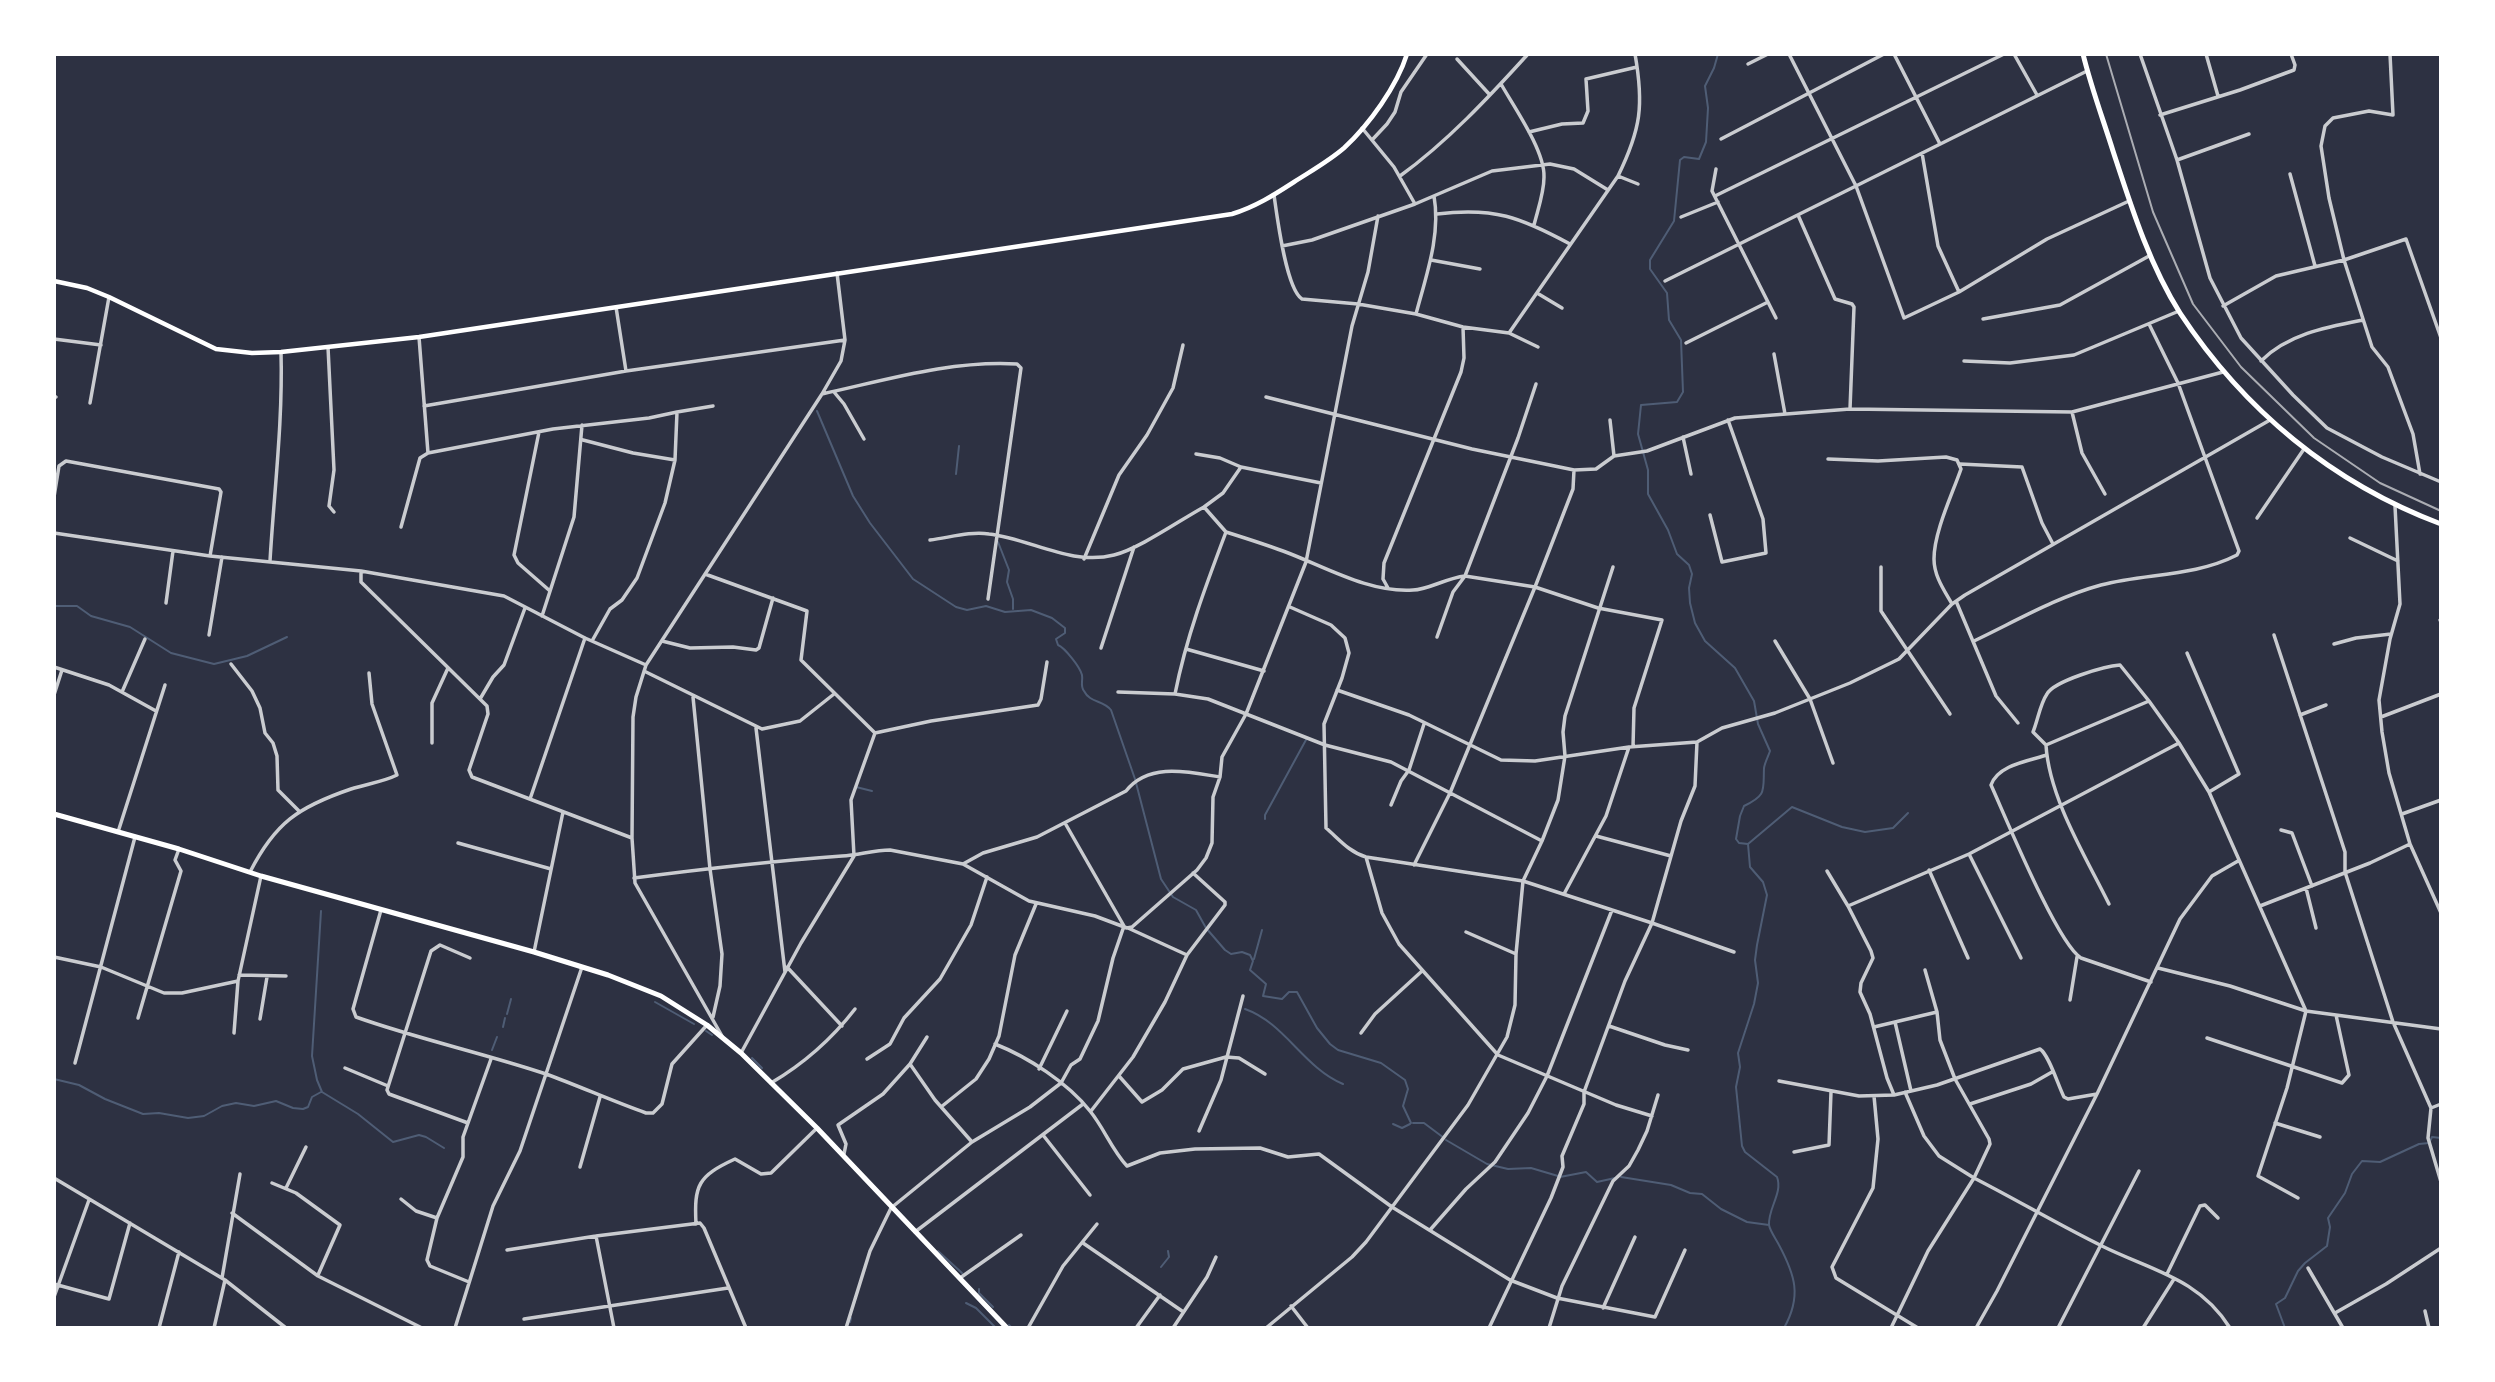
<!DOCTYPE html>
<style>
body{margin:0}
#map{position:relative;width:2495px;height:1382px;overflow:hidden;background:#2d3142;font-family:Quicksand,sans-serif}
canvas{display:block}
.frame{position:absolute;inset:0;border:56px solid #fff;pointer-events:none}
</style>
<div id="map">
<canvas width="2495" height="1382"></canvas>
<div class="frame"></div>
</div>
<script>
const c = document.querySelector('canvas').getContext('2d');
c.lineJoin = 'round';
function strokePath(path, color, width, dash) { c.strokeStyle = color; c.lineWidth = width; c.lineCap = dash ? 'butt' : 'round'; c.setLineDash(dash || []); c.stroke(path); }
strokePath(new Path2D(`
 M1718,54L1714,68L1705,86L1708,108L1706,142L1699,159L1684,157L1680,160L1674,221L1650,260V269L1667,293L1669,320L1681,340L1683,392L1677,402L1641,405L1638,434L1648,470V494L1668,530L1677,554L1689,565L1692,574L1689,588L1690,603L1695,623L1705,641L1735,668L1754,701L1758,724L1770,751C1768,757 1765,762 1764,768C1763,791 1767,795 1744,806L1740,816L1736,839L1739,843L1748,844
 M817,411L853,496L870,523L913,579L956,607L967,610L986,606L1005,612L1031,610L1052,618L1065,628V633L1056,639L1058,645C1065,648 1080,667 1082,675C1083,681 1080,686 1084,691C1090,703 1103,700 1111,710L1135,779L1161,879L1173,897L1196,910L1206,928L1225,950L1231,954L1242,952L1250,955L1253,961L1250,970L1266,984L1263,996L1282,999L1289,992H1297L1317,1028L1330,1044L1338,1050L1381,1063L1405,1080L1408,1089L1403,1106L1411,1123
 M956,474L959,446
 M998,542L1009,570L1007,582L1013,599V609
 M54,606H77L91,616L130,627L171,653L214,664L247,656L287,637
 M856,787L872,791
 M1265,819V815L1307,738
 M321,911L312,1056L317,1080L322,1092L358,1114L393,1142L419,1135L426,1137L444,1148
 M1254,959L1262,930
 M655,1002L694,1024
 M1245,1009C1285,1023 1303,1067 1343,1084
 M507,1014L511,999
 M503,1027L505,1018
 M706,1031L712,1035
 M492,1050L497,1037
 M752,1058L762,1068
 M54,1079L79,1085L105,1099L143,1114L159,1113L188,1118L204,1116L222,1106L236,1103L254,1106L276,1101L293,1108L303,1109L308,1107L312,1097L321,1092
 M1413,1123H1424L1444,1138
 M1393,1124L1402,1128L1410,1124
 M1446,1140L1487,1164L1508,1169L1531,1168L1558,1176
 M1560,1177L1586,1172L1597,1182L1615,1178
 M1621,1177L1671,1185L1690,1193L1702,1194L1721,1209L1747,1222L1769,1225
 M938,1251L962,1273
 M1161,1267L1169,1257L1168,1251
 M979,1289V1293L993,1307
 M966,1303L976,1308L996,1328
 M850,1322L851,1318
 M1009,1325L1012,1328
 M1784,1328C1802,1296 1795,1275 1779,1245C1776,1239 1770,1231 1769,1225C1768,1208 1783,1193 1777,1177L1745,1152L1742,1146L1736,1087L1740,1067L1738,1053L1754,1004L1758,983L1755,960L1757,945L1767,895L1763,882L1750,867L1748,844L1792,807L1842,827L1865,832L1893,828L1908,813
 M2285,1328L2276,1304L2285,1298L2298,1271L2305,1263L2327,1246L2330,1227L2328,1218L2345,1193L2352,1174L2362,1161L2380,1162L2419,1144L2429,1143L2432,1137L2441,1138`), '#4f5d75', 2);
strokePath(new Path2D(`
 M1789,54L1856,186L1904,318L1959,292L2047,239L2129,201
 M1894,54L1940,144
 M2014,54L2037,95
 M2140,54L2177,160
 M2206,54L2218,96
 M2390,54L2393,115L2369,111L2333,118L2325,126L2321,146L2329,198L2344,260L2372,347L2388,367L2413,434L2420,474
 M1457,59L1490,95
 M1748,64L1768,54
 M1501,84C1514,107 1545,151 1544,177C1544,193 1538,209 1534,225
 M2160,115L2240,90L2294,70L2295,65L2291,54
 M1362,128L1394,167L1415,204
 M1529,132L1562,124L1583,123L1588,111L1586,79L1637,67
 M2249,134L2177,160L2210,278L2241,338L2293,395L2327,428L2382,457L2441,482
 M1721,139L1884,54
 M1372,140L1387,124L1395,112L1401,92L1427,54
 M1922,153L1938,246L1959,292
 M1716,169L1712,191L1776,318
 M2290,174L2315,266
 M1400,176C1447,142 1489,97 1528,54
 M1618,176L1638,184
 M1274,195C1277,216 1286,289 1302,299L1358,304L1416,314L1463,327L1509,333L1618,176C1641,129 1644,105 1635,54
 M1715,196L2004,54
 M1437,214C1494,207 1520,217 1570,244
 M1798,215L1835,299L1852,304L1854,307L1850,409
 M1681,217L1718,202
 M1282,246L1312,240L1415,204L1492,171L1550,164L1574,169L1608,190
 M1431,260L1480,269
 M1665,281L2087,71
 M1537,293L1562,308
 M2223,306L2276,276L2344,260L2406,239L2441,338
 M616,307L626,371
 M1416,314C1426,276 1441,235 1434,196
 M1983,319L2060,305L2149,256
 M1509,333L1538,347
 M419,337L428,453
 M54,339L101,345
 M1686,343L1768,302
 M328,347L334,470L329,506L334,512
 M1774,354L1785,414
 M1964,361L2010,363L2074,355L2179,311
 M2261,361C2288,334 2327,327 2363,320
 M1536,384L1518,438L1465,576L1535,587L1598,608L1662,620L1634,708L1633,747
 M834,392L844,404L864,439
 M822,394C886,380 952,360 1017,364L1021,368L988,599
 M54,396L56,397
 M1266,397L1472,449L1574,470L1596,469L1614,456L1647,451L1735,418L1850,409L2072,412L2223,372
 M90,403L109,297
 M424,406L626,371L845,340
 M677,412L713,406
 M2072,412L2082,453L2105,494
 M1610,420L1614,456
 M539,432L514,555L518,563L550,591
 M1683,437L1691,474
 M583,440L633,453L675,460
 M1196,454L1220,458L1241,467
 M1828,459L1878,461L1946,457L1957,460L1961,469C1952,495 1934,532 1934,559C1934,576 1944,590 1952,604
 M1960,464L2022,467L2042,523L2053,544
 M54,497L59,466L66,461L219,489L221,492L210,556
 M2395,506L2400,604L2390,639L2379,700L2382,732L2389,773L2410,844L2441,913
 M1710,515L1722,562L1766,553L1763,519L1728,420
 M2257,518L2304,449
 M401,527L420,458L428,453L553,429L649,418L677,412L675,460L665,503L637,578L622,600L610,609L592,641
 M1226,532C1245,538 1264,544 1283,551C1324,566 1368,593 1413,590C1428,590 1446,578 1465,576
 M54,533L210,556L361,571L504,596L585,638L646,665
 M2350,538L2398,561
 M930,540C948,538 970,531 989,534C1031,539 1071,566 1114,555C1139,549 1180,520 1204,507
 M1084,559L1119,475L1147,435L1173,388L1183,345
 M270,561C274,492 283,422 281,352
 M1881,567V611L1950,714
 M361,571V582L487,706L488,714L469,770L472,777L632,838
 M705,574L807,611L801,660L875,733
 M1388,588L1383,579L1384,563L1461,372L1464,358L1463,327
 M1956,601L1996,696L2018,723
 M166,603L173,551
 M1290,607L1331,625L1345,638L1349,653L1342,678L1324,724L1326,828C1339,839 1349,852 1366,857L1523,881L1652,923L1734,952
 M542,616L574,517L582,425
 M2440,620L2441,622
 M209,635L222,557
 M2274,635L2345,852V872L2393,1022L2431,1108L2428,1138L2441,1182
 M1437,637L1453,592L1465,576
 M662,641L690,648L733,647L756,650L759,648L773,598
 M1775,641L1810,699L1833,763
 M1974,641C2016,621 2057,597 2101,585C2146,573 2194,577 2237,555L2239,551L2178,383L2149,324
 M2334,644L2356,638L2391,634
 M1101,648L1134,547
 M1186,649L1264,671
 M2187,653L2239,774L2209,792
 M231,664L252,691L260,708L265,733L273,743L277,756L278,790L300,812
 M54,667L109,685L156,711
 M644,671L762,729L800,721L834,694
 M1337,690L1409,715L1501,760L1535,761L1629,747
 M122,692L145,639
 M1118,692L1175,694L1208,699L1325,745L1391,762L1542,841
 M1175,694C1186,638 1206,585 1226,532L1204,507L1223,493L1241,467L1321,483
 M54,695L62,670
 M693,697L710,869L722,954L720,986L713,1017
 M480,699L493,677L504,665L525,608
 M2300,715L2326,705
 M2381,717L2441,694
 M756,728L785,972
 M432,743V703L448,668
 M2046,745L2033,732C2038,720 2040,704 2047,694C2054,681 2105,666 2120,665L2149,701
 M2047,755C2028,761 1998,765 1991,785C2006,818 2057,943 2081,958L2151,982
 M530,799L585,638
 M1391,805L1401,781L1409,770L1424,724
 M2402,814L2441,800
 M2281,830L2292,833L2312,886
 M118,832L165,685
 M1596,836L1671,856
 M458,843L551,869
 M1969,854L2021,958
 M1366,857L1382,913L1399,944L1498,1055L1616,1105L1652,1116
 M963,864L983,853L1037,837L1126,791C1149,762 1189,772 1220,777
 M1414,865L1450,793L1535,587L1573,489L1574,470
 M1929,870L1968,958
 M1827,871L1848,906L1871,951L1873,958L1861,983L1860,992L1870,1014L1887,1078L1894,1095L1937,1085L2040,1049C2049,1055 2058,1085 2064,1097L2068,1099L2097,1094
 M250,872C275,823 298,807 351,789C366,784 383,782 397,775L372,704L369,673
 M634,878C703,869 773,861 842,856C859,855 874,850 890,850L963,864L1029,901L1095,916L1127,928L1132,927L1197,870L1206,858L1212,843L1213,797L1220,777L1222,757L1246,714L1306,562L1352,326L1368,272L1378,216
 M2306,888L2316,928
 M1564,894L1606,816L1629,747L1697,742L1722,728L1775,713L1850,683L1899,659L1952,604L1965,595L2270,420
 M2109,904C2086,857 2049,798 2046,745L2149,701L2179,743
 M1848,906L1969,854L2179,743L2209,792L2306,1011L2287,1088L2258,1176L2298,1198
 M2260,906L2370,863L2410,844
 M381,910L353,1009L356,1017C418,1039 483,1053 546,1074C579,1086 612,1101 646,1113H653L662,1104L672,1064L707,1025
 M1128,928L1187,955
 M1466,932L1516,954
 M534,952L563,812
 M54,957L101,967L164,993H182L238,981
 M787,967L842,1026
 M2158,968L2230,986L2306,1011L2441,1029
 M1925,970L1937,1012L1940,1040L1955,1079L1989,1139L1990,1144L1974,1178C2017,1200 2059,1225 2102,1246C2150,1270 2199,1278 2230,1328
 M239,975L286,976
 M2070,1000L2077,957
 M138,1018L181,871L175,860L179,849
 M260,1019L267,977
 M1895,1022L1911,1091
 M1609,1026L1665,1045L1688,1050
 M1874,1027L1937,1012
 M234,1033L238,981L261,876
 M1361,1033L1375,1014L1422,971
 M722,1036L635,883L632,838L633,717L636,697L646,665L822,394L841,361L845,340L837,273
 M2207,1038L2342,1083L2349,1075L2336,1015
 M995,1044C1028,1057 1068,1083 1090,1111C1104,1128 1112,1150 1127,1166L1160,1153L1195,1149L1260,1148L1288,1157L1319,1154L1392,1207L1510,1280L1557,1298L1655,1317L1685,1250
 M741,1053L801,943L854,856L851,800L875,733L931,721L1038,705L1041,699L1047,662
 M867,1059L890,1044L904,1018L940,979L971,925L987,877
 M75,1063L135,837
 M910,1064L935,1100L972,1142
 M345,1068L388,1086
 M1039,1069L1067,1011
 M1119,1076L1142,1102L1162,1090L1183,1069L1226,1057L1239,1058L1265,1074
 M1779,1081L1859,1096L1894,1095
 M771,1083C805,1063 831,1040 855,1009
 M1874,1096L1878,1139L1873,1188L1832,1267L1836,1278L1918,1328
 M1970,1104L2031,1084L2052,1072
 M941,1107L976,1079L989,1059L999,1036L1015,955L1036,904
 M2431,1108L2441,1104
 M1091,1111L1133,1057L1165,1002L1187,955L1225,905V902L1193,873
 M468,1123L389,1094L387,1090L431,951L440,945L470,958
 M2275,1123L2320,1137
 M1199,1131L1221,1080L1243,996
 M1043,1135L1090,1195
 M1794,1152L1829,1145L1831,1092
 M844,1154L846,1144L838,1125L883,1094L910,1064L927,1037
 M580,1167L600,1097
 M54,1178L225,1280L286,1328
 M272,1183L296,1193L340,1225L318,1275
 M286,1188L306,1147
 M401,1199L416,1211L437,1218
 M232,1213L318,1276L422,1328
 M696,1224C694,1185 698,1176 735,1159L761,1174L771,1173L817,1128
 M1430,1230L1466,1189L1495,1162L1528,1113L1547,1076L1612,910
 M915,1232L1083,1104
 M596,1236L614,1328
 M1083,1243L1182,1311
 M507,1250L596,1236L700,1223L704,1228L746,1328
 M2308,1268L2343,1328
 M2167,1274L2200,1206L2205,1205L2218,1218
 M222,1278L240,1174
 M960,1278L1021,1235
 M469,1282L430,1266L427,1260L437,1218L463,1157V1137L491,1059
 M54,1284L109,1299L130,1223
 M54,1297L89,1200
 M1291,1306L1308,1328
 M1603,1308L1635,1237
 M2425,1311L2429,1328
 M2335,1313L2386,1284L2441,1248
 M524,1319L728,1288
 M159,1328L179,1252
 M214,1328L225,1280
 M455,1328L493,1206L520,1151L582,967
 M846,1328L870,1251L891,1208L972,1142L1030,1107L1061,1083L1071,1065L1080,1059L1098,1021L1113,958L1124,926L1065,823
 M1028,1328L1063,1266L1097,1224
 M1136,1328L1160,1295
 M1173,1328L1207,1277L1216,1257
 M1266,1328L1352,1257L1366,1242L1468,1105L1507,1037L1515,1005L1516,954L1523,881L1542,841L1558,800L1565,756L1563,732L1565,716L1613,567
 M1489,1328L1551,1198L1563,1167L1562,1156L1584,1104V1092L1625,981L1652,923L1681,821L1695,786L1697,742
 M1549,1328L1562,1286L1613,1181L1629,1166L1638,1150L1647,1131L1658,1095
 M1891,1328L1928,1251L1974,1178L1939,1156L1924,1136L1905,1092
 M1976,1328L1997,1291L2097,1094L2180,919L2212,876L2238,861
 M2058,1328L2139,1171
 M2143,1328L2174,1279`), '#caccd0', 3.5);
strokePath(new Path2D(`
 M54,281L87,288L109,297L216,349L252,353L281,352L419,337L1232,214C1255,207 1274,195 1294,182C1311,171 1329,161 1344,148C1369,125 1397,86 1407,54`), '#fff', 4.5);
strokePath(new Path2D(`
 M2083,54C2091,87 2103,119 2113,151C2131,206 2149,264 2180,313C2244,410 2332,483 2441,524
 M54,814L179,849L261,876L534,952L608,975L661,996L707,1025L741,1053L817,1128L1007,1328`), '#fff', 5);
strokePath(new Path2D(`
 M2106,54L2153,212L2193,304L2241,367L2314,438L2380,483L2441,511`), '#abadb3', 2);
</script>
